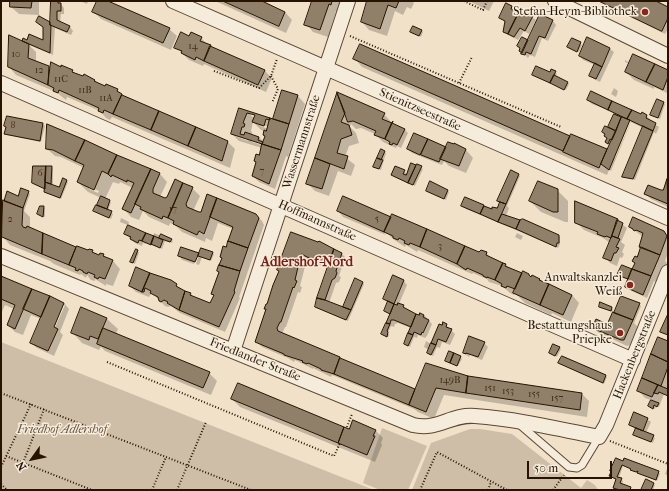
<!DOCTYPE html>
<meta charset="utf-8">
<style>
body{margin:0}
#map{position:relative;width:669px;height:491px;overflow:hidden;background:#f1e1c9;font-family:"IM FELL French Canon",serif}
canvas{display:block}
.frame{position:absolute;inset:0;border:2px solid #271400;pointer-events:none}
.north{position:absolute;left:12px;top:439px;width:40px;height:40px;-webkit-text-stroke:3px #f6ecdc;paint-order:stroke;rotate:237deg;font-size:11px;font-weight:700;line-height:16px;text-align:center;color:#271400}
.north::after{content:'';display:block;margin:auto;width:14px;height:18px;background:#271400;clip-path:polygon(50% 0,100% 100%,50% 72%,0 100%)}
.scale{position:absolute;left:527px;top:461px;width:85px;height:18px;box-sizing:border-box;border:2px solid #271400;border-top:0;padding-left:5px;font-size:12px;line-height:14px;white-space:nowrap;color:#271400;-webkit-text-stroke:3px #f6ecdc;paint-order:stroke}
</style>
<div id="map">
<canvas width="669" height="491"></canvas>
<div class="frame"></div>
<div class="north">N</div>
<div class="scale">50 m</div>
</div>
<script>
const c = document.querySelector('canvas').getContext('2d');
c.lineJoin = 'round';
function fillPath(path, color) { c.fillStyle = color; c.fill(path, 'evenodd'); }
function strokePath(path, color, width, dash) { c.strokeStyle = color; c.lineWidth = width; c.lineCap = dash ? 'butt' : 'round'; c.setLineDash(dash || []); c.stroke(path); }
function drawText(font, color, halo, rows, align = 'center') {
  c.font = font + ' "IM FELL French Canon",serif'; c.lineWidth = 3; c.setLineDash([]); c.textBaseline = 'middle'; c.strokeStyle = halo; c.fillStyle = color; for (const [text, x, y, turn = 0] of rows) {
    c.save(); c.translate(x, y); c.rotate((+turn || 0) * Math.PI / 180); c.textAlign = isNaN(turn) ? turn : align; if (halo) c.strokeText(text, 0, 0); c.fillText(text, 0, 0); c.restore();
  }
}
fillPath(new Path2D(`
 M1,342L374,490H1Z
 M382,428L427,446L408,490H380L363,483Z
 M470,429H480L512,434L581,488L587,480L595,485L598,490H412L431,443Z`), '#cfbea7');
fillPath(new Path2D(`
 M11,1H39V15L19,14L11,7Z
 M52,1H61V4L64,8V14H61L60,23L70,27L73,31L71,35L55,28L53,55L29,45L36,52V62L50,67L51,64L61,68L72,71L76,75L83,78L84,76L95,80L98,84L117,90L125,97L228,142L235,149L230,168L112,117L110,120L106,118L100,111L67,97L66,100L56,92L16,75L9,67L22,42L27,41L44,42V28L37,22L39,18L51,24Z
 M80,1H88L87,4Z
 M98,1H106L169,29L177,36L171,50L101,19L93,11Z
 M215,1H259L285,12L292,20L286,33Z
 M313,1H342L339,12L336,11L328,37L313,32L306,24Z
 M369,1H412L414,3L411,9L407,7L403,15L395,11L387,36L369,30L362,22Z
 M469,1H494L489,11Z
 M601,1H654L668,8V29L665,34L604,4Z
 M512,7L515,10V11L526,17H532L536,20L529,34L524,31L518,40L508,35L504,31L506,22L501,18Z
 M541,15L553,21L556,25L548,41L542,38L535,57L530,55L528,58L523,53Z
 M422,31L423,32L421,37L411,32Z
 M190,37L201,38L209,46L264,70L272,78L266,92L204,64L203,66L189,60L176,47Z
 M588,38L610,49L614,52L600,82L594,79L590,76L595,65L583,60L580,56Z
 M572,39L582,45L579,52L570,48Z
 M361,45L571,137L572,135L608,151L610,146L606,142L608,139L603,132L608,129L615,113L592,104L588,100L642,115L646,116L650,119L649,121L659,127L656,134L654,132L635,180L623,176L643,128L631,122L611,171L609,170L607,175L362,67L355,59ZM631,116L633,117L615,158L614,157Z
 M625,60L630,63L668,72V90L667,93L654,87V89L634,80L626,72L634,65L625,62Z
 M555,72L557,74L555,77L569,84L566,90L535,76Z
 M614,88L618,91L616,97L611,94Z
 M283,91L298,96L305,104L288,157L286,156L275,189L259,182L253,176L262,148L239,141L232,134L247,112L255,119L256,115L273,120ZM253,122L261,130L265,131L266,137L264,142L259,137L252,135V132L251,131ZM261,124L269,127L268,129L261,126ZM236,135L245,137L248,141L235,136ZM252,140L262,143L265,146L252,142Z
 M338,94L384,114L391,122V124L404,129L408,133L401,148L397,146L396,148L383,142L375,134L361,128L356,129L351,124L350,127L356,133L359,143L349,146L345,157L355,165L351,176L338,171L329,196L315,191L308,184Z
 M658,100L665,104L660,119L653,116Z
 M8,117L43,124L45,126L41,142L7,135L5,134Z
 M415,134L446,148L455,144L466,150L473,158L466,173L449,166L444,161L442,165L412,153L408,149Z
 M47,149L160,174L167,182L160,197L165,199L192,188L200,196L193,211L199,214L256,215L262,221L264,225L239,297L240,298L225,332L180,313L171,306L168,307L165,306L153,294H151L149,297L136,292L130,286L176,285L180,289L191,294L194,298L211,304L214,296L212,294L220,272L223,259L221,257L227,248L233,229L218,223L212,241L206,238L205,242L182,232L175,225L170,223L169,226L149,217L143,211L139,220L131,217L124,209L133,188L120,182L119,184L113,182L105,199L111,202L108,211L113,214L111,219L96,212L94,211L101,198L88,192L78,182L84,168L61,157L55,156ZM89,187L99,191L98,193L89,189Z
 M384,152L386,153L381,170L374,167Z
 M412,164L423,169L415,186L392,175L404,171L407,174Z
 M52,167L53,169V186L60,189L64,179L68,182L61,199L47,193L46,189L33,183Z
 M518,175L520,176L507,206L509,208L506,216L558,236L560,237V244L558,248L466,209L462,206L466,198L492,211L497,209Z
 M668,180V207L651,199L645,193L664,191Z
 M22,189L30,194L24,211L30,217V228L77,249L89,252L92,251L96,254L100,256L103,255L107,259L113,261L120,269L113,286L106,284V286L95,279V281L91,280L87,275L86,278L81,274L80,275L54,264L50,261L10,245L3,237Z
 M557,190L568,201V222H565L541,212L530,201Z
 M448,191L449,192L446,200L429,192Z
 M43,207L45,208V217L38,214Z
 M338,211L390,217L480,254L486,253L492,259L506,265L509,268L532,278L533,276L540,279L543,283L572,295L579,303L571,322L552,313L551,315L525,303L515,293L514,295L510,293L502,286L489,282L487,279L473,273L472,274L418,250L417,252L406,245L405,247L393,239L385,231H382L386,235L343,217Z
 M121,218L129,222L128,225L120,222Z
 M576,222H619L627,228L621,242L625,245L622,252L624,254L622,258L620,257L617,266L610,263L605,257L610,243L603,238L584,230Z
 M630,227L664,232L668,236V253L665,261L667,263L658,283L654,281L647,298L630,290L626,287L629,280L619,275L623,266L633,270L642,248L643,237Z
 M154,233L171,240L173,241L172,243L165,241L162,249L146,243V244L143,243L142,246L135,243L125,234L153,237Z
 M291,233L342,254L345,257L339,276L341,277L339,282L336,283L329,303L343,308L363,283L364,284L348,321L317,308L316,307L328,269L307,259L300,286L302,287L300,293L298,292L286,327H285L282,334L340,357L344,361L416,391L468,377L582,394L589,401L587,417L444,395L434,419L418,412L414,409L332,375L331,377L313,368V369L295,360L294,362L288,358L262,347L256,341L266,310V309L280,271Z
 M517,233L523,236L521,240L515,237Z
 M181,248L199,255L212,253L214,254L211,261L202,257L199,265L196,264L199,255H197L194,264L182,260L179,256Z
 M136,250L139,253L135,264L131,262Z
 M1,277L64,303L69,309L60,332L63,335L54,356L37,348L31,343L41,319L31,315L23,335L15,332L8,325L14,309L5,305L1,314ZM62,305H65L53,332H51Z
 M394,277L404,281L407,285L399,304L416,315H424L432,324L427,336L425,338L418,335L417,338L414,337L410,347L406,345L411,328L398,323L395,324L394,327L391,326L388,333L389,335L388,337L382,334L391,314L388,302L384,299Z
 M613,288L620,292L618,295L612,291Z
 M639,304L641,306L634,323L638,327L630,345L627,346L599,333L594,328L607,326Z
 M600,306L612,308L613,309L612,312Z
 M82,308L107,319L118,329L116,334L209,373L217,381L211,395L105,351L101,347L99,350L82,343L72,332Z
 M446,325L455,334L450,345L442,342L440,348L437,347L433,356L429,354L428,353L429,350L424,347L426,341L431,344Z
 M659,338L668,342V396L664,394L659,407L656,406L655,409L649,406L651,400L645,398L638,390Z
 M484,343L488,347L482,360L470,355L469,357L464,353Z
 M559,348L561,349L557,357L550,353Z
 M460,357L462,359L458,366L448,362Z
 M559,363L606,376L607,377L604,384Z
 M232,399L350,430H375L383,438L381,443L382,445L375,462L240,407Z
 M647,419L651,422L646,433L655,438L653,443L636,436V430L630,425Z
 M616,460L658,472L660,474L657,481L633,471L631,469L623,466L619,478L623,481L622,485L632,490L616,489V479L610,476Z
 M667,469L668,470V476L665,474Z
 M646,481L655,485L653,490H642Z`), '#0003');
const building = new Path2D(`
 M10,1H32L31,8L10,7Z
 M51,1H58V3H61V11H57V20L70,26L67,32L50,25Z
 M97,1H108L170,28L163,43L92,12Z
 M223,1H262L285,12L279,26Z
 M312,1H332L331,5L329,4L320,30L304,25Z
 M367,1H399L396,8L388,5L380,29L361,22Z
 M599,1H656L668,7V18L662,31Z
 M506,3L512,6L511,9L519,12L508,34L503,32L505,21L499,18Z
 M519,12L525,15L527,13L533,16L525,31L520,28L514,37L508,34Z
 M540,14L553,20L545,38L539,36L531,54L526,52L525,55L521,54Z
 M39,16L50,22V25H51L50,53L22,41L23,38L27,40L29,34L43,40V27L36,22Z
 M413,26L422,30L419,36L410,32Z
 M181,32L189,36L191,32L202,37L200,41L211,45L204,61L196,57L195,60L181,53L182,51L174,48Z
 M9,35L29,44L28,58L49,66L48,85L8,67Z
 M522,37L528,40L522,53L519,51L520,48L517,46Z
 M587,37L610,48L602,67L579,56Z
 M572,38L581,42L577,52L567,47Z
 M360,44L570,136L563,151L353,59Z
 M210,46L265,70L258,85L204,61Z
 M633,54L655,64L646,82L625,72Z
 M51,62L61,67V65L73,70L72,72L83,76L84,74L95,80L94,81L105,86L106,84L118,89L117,91L122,94L113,114L104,110L103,113L98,111L99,108L59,90L58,93L53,91L54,88L48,85Z
 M595,63L602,67L596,79L589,76Z
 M655,64L668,70V77L663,90L646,82Z
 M536,66L550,72L551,69L556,71L550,83L532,75Z
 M554,75L568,82L564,90L550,83Z
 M282,90L298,95L289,124L273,119Z
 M591,91L612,101L608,110L587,100Z
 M337,92L385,113L382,119L392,123L393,121L385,139L374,135L376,131L353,121L348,122Z
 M337,93L345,113L341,122L349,125L352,135L341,139L337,153L348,156L344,169L315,158Z
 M122,95L159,111L151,130L113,114Z
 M657,99L664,102L658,118L650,115Z
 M612,101L632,110L627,119L608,110Z
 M239,108L270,118V120L266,119L264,126L252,122L255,115L247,113L243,123L245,124L244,127H242L240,134L244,135L245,132L259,137L258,140L263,142L262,144L231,134Z
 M632,110L641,114L642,112L647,115L646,118L656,123L653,131L627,119Z
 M159,111L196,127L188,146L151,130Z
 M614,114L621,117L616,131L608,127Z
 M7,116L43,123L40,141L4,134L6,127L4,126Z
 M622,117L630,120L609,170L601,164Z
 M270,118L289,124L281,150L262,144L265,136L263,135L264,130L266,131Z
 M392,123L405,129L397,145L393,143L392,145L389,144L390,142L385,139Z
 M47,124L85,140L75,161L53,150L46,149Z
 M605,126L616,131L612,140L610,139L608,144L605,142L607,138L604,136L605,134L602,132Z
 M643,126L653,131L633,179L622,177Z
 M196,127L228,141L222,161L188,146Z
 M414,133L428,139L420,155L407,149Z
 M571,134L607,149L599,168L563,152Z
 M428,139L446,147L439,162L421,155Z
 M85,140L117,155L108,174L102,171L94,190L77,182L84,165L75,161Z
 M448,142L454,144V143L466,149L459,166L440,159Z
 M262,144L281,150L269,184L252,176L256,162L254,161L256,154L259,155Z
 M381,149L385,151L381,160L377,158Z
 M117,155L151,169L131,213L122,209L134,183L127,180V182L112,175L111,177L108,174Z
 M315,158L330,164L322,189L306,184Z
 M377,158L383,160L379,169L373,167Z
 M411,163L416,165L408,183L391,175L395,166L405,170L403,174L406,175Z
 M417,164L422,166L413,185L408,183Z
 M33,166H46L45,189L32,183Z
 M46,166H52L51,184L45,182Z
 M151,169L160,173L153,189V193L165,198L167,197L175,179L183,183L168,218L163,216L162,219L140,209L141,207L135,204Z
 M511,170L519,174L506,204L497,201Z
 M63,178L67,180L60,198L44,192L45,182L59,187Z
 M667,179L668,204L644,194L648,185L661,190H663Z
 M430,181L448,190L444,199L426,191Z
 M538,181L558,189V212H553L529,201Z
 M183,183L193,187L186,204L187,207L199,212H201L207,194L217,198L204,234L199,231L197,235L173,224L174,221L168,218Z
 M21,188L29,191L23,208L4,201L7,191L18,196Z
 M101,196L110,200L107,209L97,205Z
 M343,196L391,217L384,232L337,211Z
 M465,197L484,205L480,214L461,206Z
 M217,198L256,214L259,218L248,248L228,241L233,227L210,217Z
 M3,200L23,208L22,225L23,227L26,228L27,226L43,233L42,254L2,237Z
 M575,201L618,219L611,238L606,236L605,237L597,234L598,232L575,223Z
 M500,202L506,204L498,222L480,214L484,206L492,209V207L497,208Z
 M96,205L112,211L109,218L93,211Z
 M40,206H44L43,217L37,214Z
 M392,214L427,229L420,247L410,243L409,245L404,243L405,241L399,238L398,240L393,238V236L384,232Z
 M502,214L520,220L516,229L498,222Z
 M633,217L664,231L667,236L660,255L639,247L643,233L636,230L635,231L633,230V229L629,227Z
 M523,219L559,235V243H557L556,247L516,229L520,220Z
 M617,220L623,223L618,238L612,236Z
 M128,225L146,233L142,241L139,240L138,243L130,239L131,237L124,234Z
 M427,229L465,246L457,264L420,247Z
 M291,232L318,242L319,241L334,249L328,267L301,254L295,280L297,281L294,288L293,287L281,322H280L277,328L278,331L340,357L334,374L321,370V369L308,363L307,364L302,362L303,361L284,355V354L255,342L266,309H264L266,304H267L273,285L279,271L277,270Z
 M43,233L76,247L69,265L42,254Z
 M146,233L154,236L151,245L142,241Z
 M161,234L172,239L170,242L159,238Z
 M154,236L163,240L160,248L151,244Z
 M612,236L620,239L616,247L619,248L616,253H614L611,261L603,258Z
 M228,241L248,248L240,271L219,265L222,258L220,257L223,246L226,247Z
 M77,246L88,250L89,249L93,250L92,252L99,255L100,253L104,254L103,256L113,260L105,279L99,277L98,279L94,277L95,275L88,272L87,274L83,272V271L79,269L78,271L75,270L76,268L69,265Z
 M465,246L479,252L481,250L487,252L486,255L503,263L495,280L487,277V278L483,276V275L467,268L466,270L457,264Z
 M181,247L199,253L195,262L178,256Z
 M641,247L660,255L651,276L632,269L635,263L632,261L635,256L637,257Z
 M201,248L213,252L210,260L198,256Z
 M136,249L138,250L133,263L130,262Z
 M334,249L342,253L336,271L337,273L335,278L332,280L325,300L317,298Z
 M503,263L506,264L505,266L522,273L515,289L507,286L506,288L501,286L502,284L495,280Z
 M219,265L240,271L234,291L235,292L219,327L179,310L185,291L191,293L190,295L210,303L214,295L211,294L219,272L217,271Z
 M622,265L632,269L628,279L617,275Z
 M136,267L150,273L142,292L129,286Z
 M632,269L651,276L643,295L625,287Z
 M523,271L529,274V275L531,277L532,275L540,279L539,280L549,284L540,305L513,293Z
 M150,273L171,280L177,284L176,286L185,291L179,310L167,303L168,302L164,300L161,302L159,301L158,297L150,293L151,291L145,288L144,292H142Z
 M393,275L404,280L394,304L383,299Z
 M1,276L32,289L15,329L7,325L15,305L1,299Z
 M355,278L363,282L351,310L343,307Z
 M549,284L572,295L563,315L540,305Z
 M32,289L50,296L41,317L23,309Z
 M50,296L64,303L54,327L58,329L48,351L30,343Z
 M621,296L640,303L633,320L614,313Z
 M317,298L325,300L351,310L346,320L315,307Z
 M388,301L394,304L390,314L384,311Z
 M600,302L612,307L611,311L599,307Z
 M398,303L404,305L403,307L416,314L411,327L394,320H391L390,324L386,323L394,304L397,305Z
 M81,307L107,318L98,339L90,336L89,340L71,333Z
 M613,312L633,320L624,340H621L592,328L596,319L607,324Z
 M420,313L424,315L423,317L429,320L423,333L422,332L421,335L414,332L413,335L408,333L416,314L419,315Z
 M668,314V335L660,332Z
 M443,322L447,324L446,327L452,329L446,342L438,339L436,345L431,343L439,324L442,325Z
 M386,323L390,324L387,331L388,332L387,337L381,334Z
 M103,328L210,372L203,388L97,344Z
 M408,333L413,335L408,346L404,344Z
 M469,336L485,342L478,357L466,353V354L463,353Z
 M658,337L668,341V362L651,354Z
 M431,343L436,345L431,355L427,353Z
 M553,344L560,347L555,356L549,353Z
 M449,351L454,353L450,363L445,361Z
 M454,353L461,356L457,366L450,363Z
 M651,354L668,362V367L661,386L642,378Z
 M562,356L606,375L603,383L558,363Z
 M340,358L415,389L409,405L334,374Z
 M426,363L468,376L466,393L436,388L426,412L409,405Z
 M468,376L582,393L580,410L466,393Z
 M642,378L658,385L652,397L637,391Z
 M238,383L344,427L338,443L231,399Z
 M658,385L668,389V396L659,392L658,394L654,393Z
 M651,400L659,403L657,407L654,405L653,409L648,406Z
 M634,412L648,418L643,431L629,425Z
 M353,420L376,430L373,436H375L367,455L338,443L344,427L349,429Z
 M636,428L654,435L651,442L633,435Z
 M616,458L623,461L624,458L659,471L656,480L637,473L638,471L636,472L630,470L631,469L622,465L617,477L622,478L620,483L631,487L630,490H620L613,488L616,479L609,476L611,472L610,471Z
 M646,479L654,483L651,490H641Z`);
fillPath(building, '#907f69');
strokePath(building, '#271400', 1);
const lane = new Path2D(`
 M518,423L569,467L577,468L582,465L599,437`);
const street = new Path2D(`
 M173,1L668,218
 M555,1L668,56
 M1,83L633,360
 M1,256L413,425C438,431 450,414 475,416C517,419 559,429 599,437L606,425L668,272
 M233,351L348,1`);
strokePath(lane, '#5a4732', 9);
strokePath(street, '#5a4732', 16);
strokePath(new Path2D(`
 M464,1L483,10L487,1
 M350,36L561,127
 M214,71L259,88L271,76L277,59
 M271,76L278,89L272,103
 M459,83L472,57
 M107,362L334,456L340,443
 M1,393L251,490
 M347,427L352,414
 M610,441L668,464
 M6,456L92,490
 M23,463L44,409
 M1,467L31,404
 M1,484L7,490
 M152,490L166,457
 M177,490L206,422
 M420,490L437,452L507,490
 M488,490L491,482
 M553,490L564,475`), '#271400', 2, [1, 2]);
strokePath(lane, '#f6ecdc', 7);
strokePath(street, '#f6ecdc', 14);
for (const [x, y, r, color] of [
 [645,12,4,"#8f2418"],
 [630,285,4,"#8f2418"],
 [620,333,4,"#8f2418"]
]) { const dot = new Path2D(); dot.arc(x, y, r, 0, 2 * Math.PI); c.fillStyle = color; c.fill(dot); strokePath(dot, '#f6ecdc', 1.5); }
drawText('10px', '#412f1a', null, [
 ["14",193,47],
 ["10",16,55],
 ["12",39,71],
 ["11C",61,80],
 ["11B",85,91],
 ["11A",106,99],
 ["8",13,126],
 ["7",262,172],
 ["6",40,174],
 ["17",173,210],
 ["2",10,220],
 ["5",377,220],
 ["3",440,247],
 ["149B",450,381],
 ["151",490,389],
 ["153",508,392],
 ["155",534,395],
 ["157",557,399]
]);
drawText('12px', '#271400', '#f6ecdc', [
 ["Stefan-Heym-Bibliothek",637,12],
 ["Anwaltskanzlei",622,278],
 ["Weiß",622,292],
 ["Bestattungshaus",612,326],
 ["Priepke",612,340]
], 'right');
drawText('12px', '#271400', '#f6ecdc', [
 ["Stienitzseestraße",420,110,24],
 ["Wassermannstraße",302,142,-72],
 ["Hoffmannstraße",317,221,24],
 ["Hackenbergstraße",635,355,-68],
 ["Friedlander Straße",255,360,22]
]);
drawText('italic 12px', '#62503a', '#f6ecdc', [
 ["Friedhof Adlershof",62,430]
]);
drawText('bold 14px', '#7a1f14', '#f6ecdc', [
 ["Adlershof-Nord",307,263]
]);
</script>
